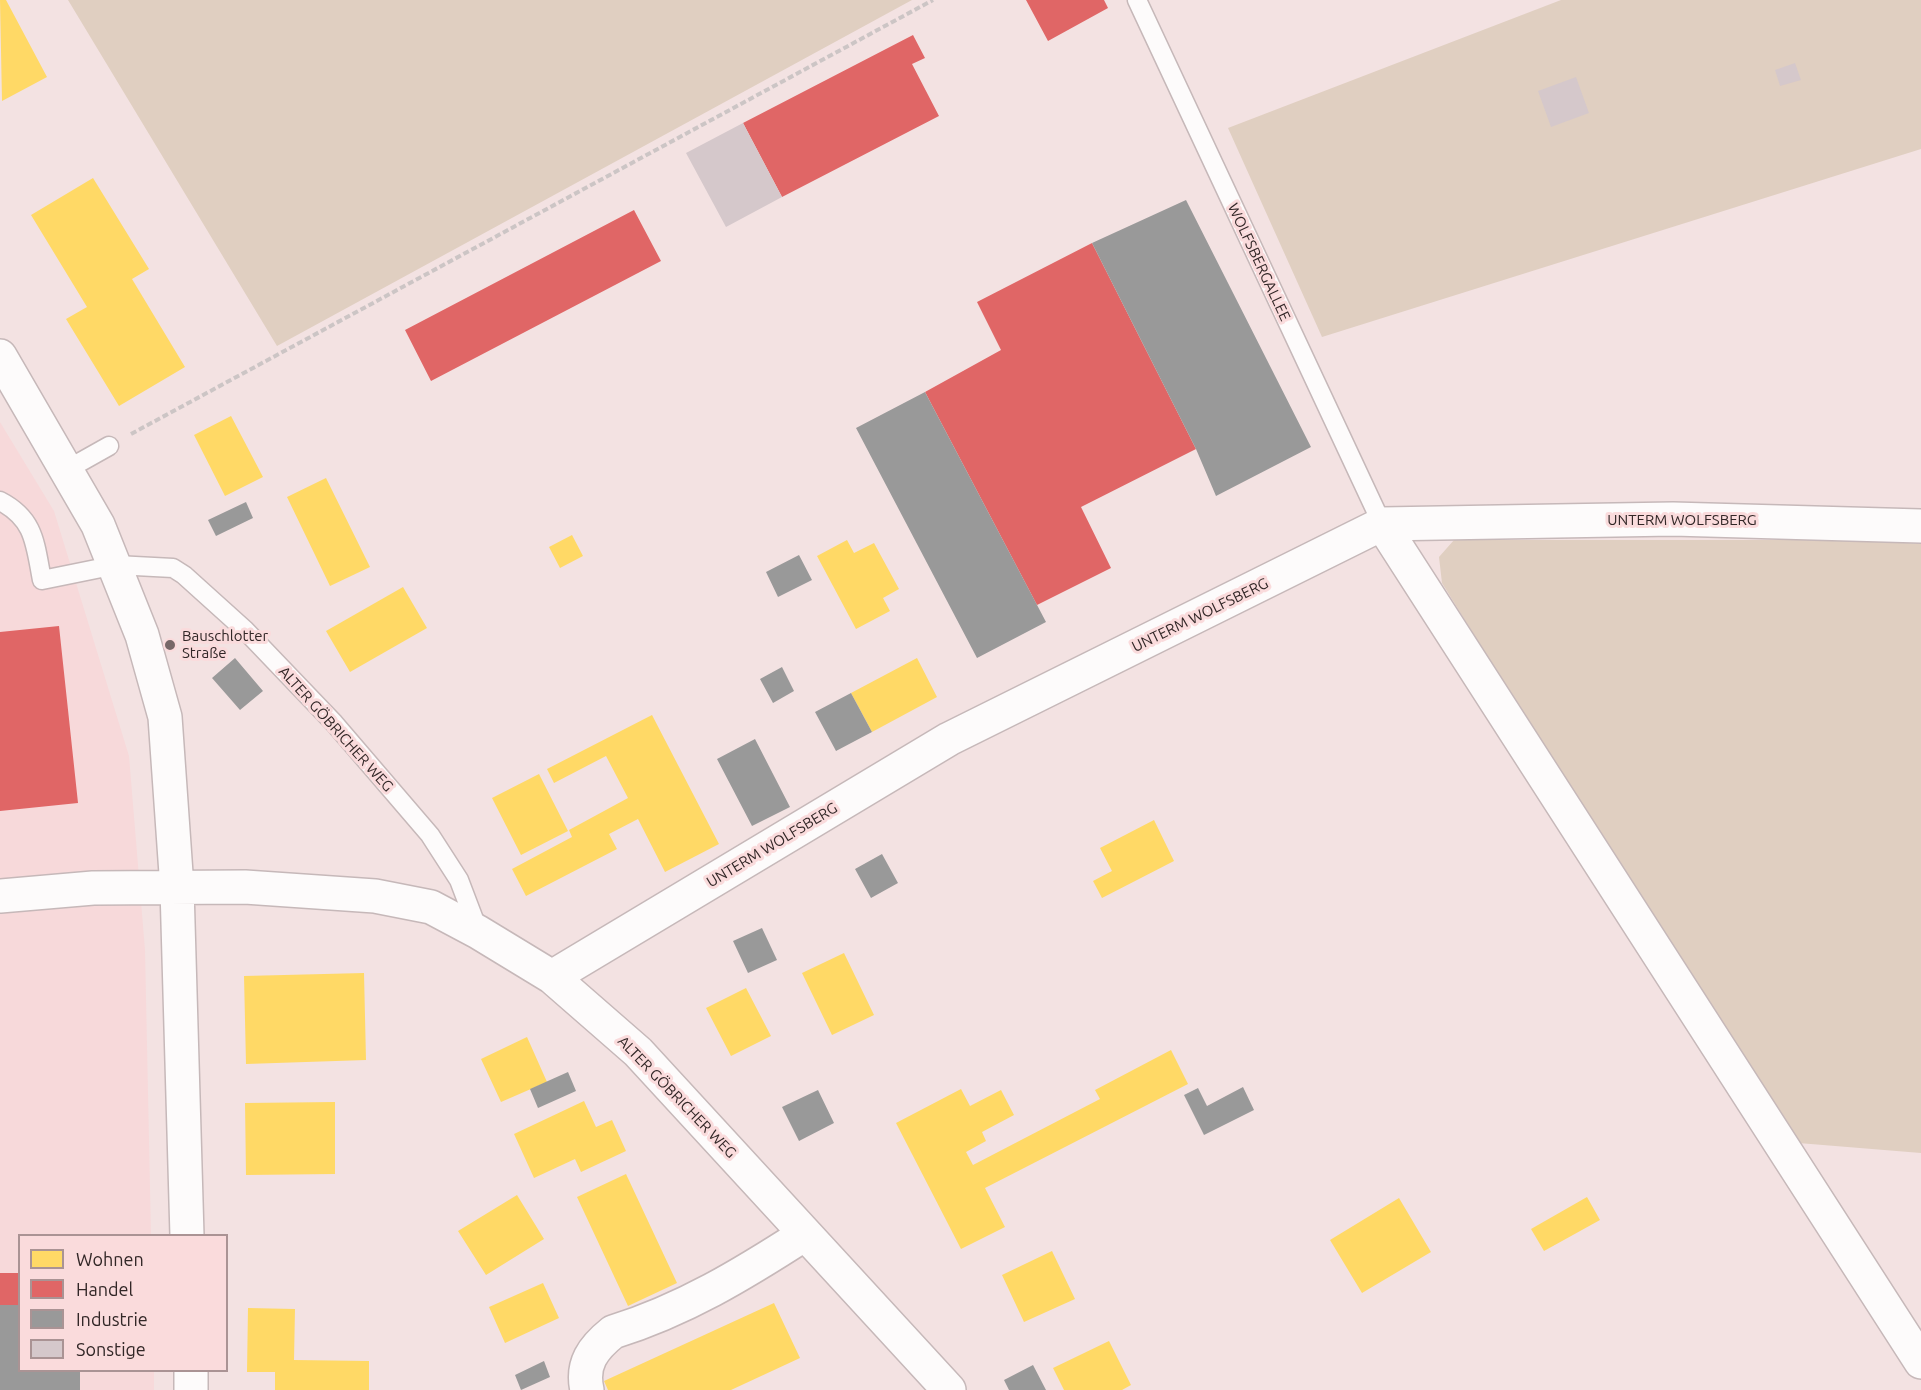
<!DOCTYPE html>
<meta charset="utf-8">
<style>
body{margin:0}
#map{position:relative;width:1921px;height:1390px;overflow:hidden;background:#f3e2e2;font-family:Ubuntu,sans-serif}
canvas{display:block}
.legend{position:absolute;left:18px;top:1234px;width:210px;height:138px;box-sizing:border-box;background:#fadbdc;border:2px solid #aa9394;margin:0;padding:8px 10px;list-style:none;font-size:18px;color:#322727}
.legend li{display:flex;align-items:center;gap:12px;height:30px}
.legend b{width:30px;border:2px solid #aa9394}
</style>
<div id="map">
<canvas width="1921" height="1390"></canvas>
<ul class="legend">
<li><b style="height:16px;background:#ffd966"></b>Wohnen</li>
<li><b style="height:16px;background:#e06666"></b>Handel</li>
<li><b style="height:16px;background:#999"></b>Industrie</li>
<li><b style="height:16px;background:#d5c8cb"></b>Sonstige</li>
</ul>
</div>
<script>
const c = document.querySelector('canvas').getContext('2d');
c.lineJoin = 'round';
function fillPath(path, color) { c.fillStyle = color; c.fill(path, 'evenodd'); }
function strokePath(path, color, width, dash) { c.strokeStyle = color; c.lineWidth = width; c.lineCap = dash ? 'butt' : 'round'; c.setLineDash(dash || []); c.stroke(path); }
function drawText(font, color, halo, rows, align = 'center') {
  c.font = font + ' Ubuntu,sans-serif'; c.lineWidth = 6; c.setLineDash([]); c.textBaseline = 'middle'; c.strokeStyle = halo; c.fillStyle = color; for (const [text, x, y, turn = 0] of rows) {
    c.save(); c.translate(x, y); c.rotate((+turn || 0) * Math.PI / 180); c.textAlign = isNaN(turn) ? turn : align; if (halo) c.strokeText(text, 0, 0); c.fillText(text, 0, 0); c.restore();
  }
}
fillPath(new Path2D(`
 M0,422L54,511L129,756L145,950L151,1235L20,1236V1370L154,1371V1390H0Z`), '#f7d9da');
fillPath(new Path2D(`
 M68,0H912L277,346Z
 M1561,0H1921V149L1322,337L1228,128Z
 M1454,540H1870L1921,544V1153L1786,1142L1442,583L1439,557Z`), '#e0cfc1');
fillPath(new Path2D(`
 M0,0H6L47,77L2,101Z
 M93,178L149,269L132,279L185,367L119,406L66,319L87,307L31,215Z
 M231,416L263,477L225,496L194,435Z
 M326,478L370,567L330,586L287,497Z
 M572,535L583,556L560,568L549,547Z
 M847,540L854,553L874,543L899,589L883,598L890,611L856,629L817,556Z
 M403,587L427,628L350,672L326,631Z
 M917,658L937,697L872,732L851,693Z
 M652,715L719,844L665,872L638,819L609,834L617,849L526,896L512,869L572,837L569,830L628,798L606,756L554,783L547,769Z
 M539,774L568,831L521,855L492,798Z
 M1154,820L1174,861L1102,898L1093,881L1112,871L1100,848Z
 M844,953L874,1015L832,1035L802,973Z
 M364,973L366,1060L246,1064L244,976Z
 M746,988L771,1036L731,1056L706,1008Z
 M527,1037L547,1082L501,1102L481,1059Z
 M1171,1050L1188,1084L985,1188L1005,1227L961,1249L896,1123L961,1089L970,1106L1001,1090L1014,1115L982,1132L986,1141L966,1152L973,1165L1100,1099L1095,1090Z
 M584,1101L596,1127L612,1120L626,1151L581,1172L575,1159L534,1178L514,1134Z
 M335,1102V1174L246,1175L245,1103Z
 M626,1174L677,1283L628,1306L577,1197Z
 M517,1195L544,1239L486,1275L458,1231Z
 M1587,1197L1600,1220L1544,1251L1531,1229Z
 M1399,1198L1431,1252L1362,1293L1330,1240Z
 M1052,1251L1075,1299L1024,1322L1002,1275Z
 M543,1283L559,1318L505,1343L489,1307Z
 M774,1303L800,1358L731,1390H608L604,1381Z
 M248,1308L295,1309L294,1360L369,1361V1390H275V1372H247Z
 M1109,1341L1131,1385L1122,1390H1064L1053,1368Z`), '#ffd966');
fillPath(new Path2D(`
 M1026,0H1104L1108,8L1048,41Z
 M913,35L925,58L912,64L939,116L782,197L743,123Z
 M634,210L661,261L431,381L405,330Z
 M1092,243L1196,449L1081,507L1111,568L1037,605L925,392L1001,350L977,302Z
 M59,626L78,803L0,811V632Z
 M0,1273H20V1305H0Z`), '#e06666');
fillPath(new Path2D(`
 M1186,200L1311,447L1216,496L1196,449L1092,243Z
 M925,392L1046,622L977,658L856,428Z
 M246,502L253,518L216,536L208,520Z
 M799,555L812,580L778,597L766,572Z
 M235,658L263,691L240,710L212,678Z
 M782,667L794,691L773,703L760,679Z
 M851,693L872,732L836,751L815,712Z
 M755,739L790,807L752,826L717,759Z
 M882,854L898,883L871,898L855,869Z
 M762,928L777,960L748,973L733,941Z
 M568,1072L576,1091L538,1108L530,1089Z
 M1243,1087L1254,1110L1204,1135L1184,1095L1198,1088L1207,1106Z
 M818,1090L834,1123L799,1141L782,1107Z
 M0,1305H20V1370H80V1390H0Z
 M544,1361L550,1377L521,1390L515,1375Z
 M1033,1365L1046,1390H1009L1004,1380Z`), '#999');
fillPath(new Path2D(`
 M1795,63L1801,80L1780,86L1775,70Z
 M1576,77L1589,113L1551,127L1538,91Z
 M743,123L782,197L726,227L686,153Z`), '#d5c8cb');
const service = new Path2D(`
 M1137,0L1382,524
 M68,469L109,446
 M0,501C35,519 35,544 42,580L116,565L173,568L184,575L245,630L334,723L430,835L459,880L478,930`);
const minor = new Path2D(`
 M0,356L98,525L142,635L165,717L177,888L187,1236
 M1382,524L1921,1362
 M0,896L93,888L245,887L375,896L431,907L478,932L552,977L638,1052L949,1390
 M552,977L949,739L1382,524L1673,519L1921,526
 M191,1370V1390
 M587,1390C581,1364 593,1348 613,1332C684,1310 743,1274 805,1234`);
strokePath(service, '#c6b8b9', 21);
strokePath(minor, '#c6b8b9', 36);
strokePath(new Path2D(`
 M131,434L933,0`), '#ccc5c5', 4, [6, 3]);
strokePath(service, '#fdfbfb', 18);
strokePath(minor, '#fdfbfb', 33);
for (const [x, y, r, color] of [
 [170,645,6,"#766868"]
]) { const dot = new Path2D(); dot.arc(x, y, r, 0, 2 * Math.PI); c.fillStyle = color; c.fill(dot); strokePath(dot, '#fadbdc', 2); }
drawText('15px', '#322727', '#fadbdc', [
 ["WOLFSBERGALLEE",1259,262,65],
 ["UNTERM WOLFSBERG",1682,520],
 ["UNTERM WOLFSBERG",1200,615,-26],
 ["ALTER GÖBRICHER WEG",336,729,48],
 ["UNTERM WOLFSBERG",772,845,-31],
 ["ALTER GÖBRICHER WEG",677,1097,46]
]);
drawText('15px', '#322727', '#fadbdc', [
 ["Bauschlotter",182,636],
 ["Straße",182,653]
], 'left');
</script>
